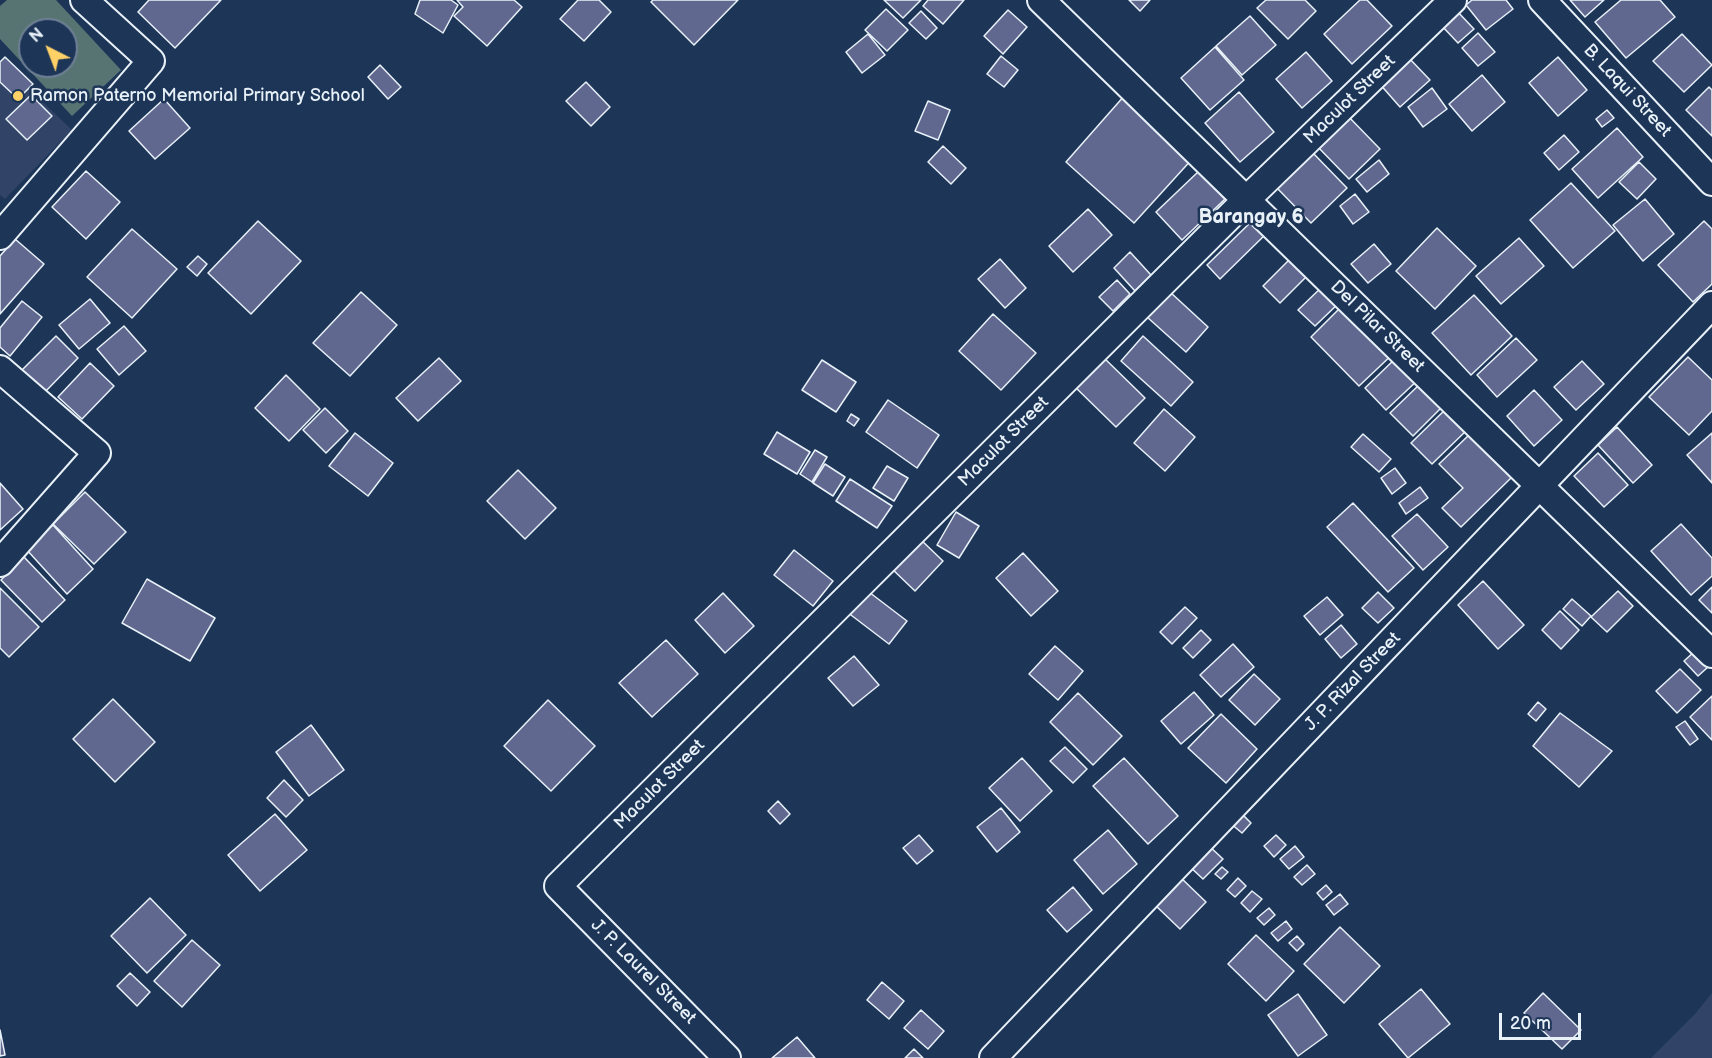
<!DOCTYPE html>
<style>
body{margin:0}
#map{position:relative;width:1712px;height:1058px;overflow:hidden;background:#1d3557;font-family:"Balsamiq Sans",sans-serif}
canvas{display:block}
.north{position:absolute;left:18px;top:18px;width:60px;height:60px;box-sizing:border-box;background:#1d3557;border:2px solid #6e8097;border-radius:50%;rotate:318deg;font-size:16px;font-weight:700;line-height:24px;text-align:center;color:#e8f1f8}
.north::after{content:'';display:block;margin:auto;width:21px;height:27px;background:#ffd166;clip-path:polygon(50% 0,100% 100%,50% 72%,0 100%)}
.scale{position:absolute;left:1499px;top:1013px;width:82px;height:27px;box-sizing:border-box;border:3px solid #e8f1f8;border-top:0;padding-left:8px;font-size:18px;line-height:21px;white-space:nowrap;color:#e8f1f8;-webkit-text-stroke:4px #1d3557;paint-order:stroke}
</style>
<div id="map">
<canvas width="1712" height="1058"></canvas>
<div class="north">N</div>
<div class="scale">20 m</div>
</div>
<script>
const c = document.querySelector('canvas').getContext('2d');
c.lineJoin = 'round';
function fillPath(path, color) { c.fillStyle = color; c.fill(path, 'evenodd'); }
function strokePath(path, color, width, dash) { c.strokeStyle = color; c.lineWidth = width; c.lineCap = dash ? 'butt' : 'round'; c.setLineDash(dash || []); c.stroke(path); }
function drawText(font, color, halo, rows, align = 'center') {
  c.font = font + ' "Balsamiq Sans",sans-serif'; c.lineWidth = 5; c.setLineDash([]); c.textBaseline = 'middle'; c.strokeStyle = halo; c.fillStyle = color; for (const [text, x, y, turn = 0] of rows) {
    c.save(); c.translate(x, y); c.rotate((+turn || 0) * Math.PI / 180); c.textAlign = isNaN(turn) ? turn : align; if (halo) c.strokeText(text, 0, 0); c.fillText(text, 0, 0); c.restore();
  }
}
fillPath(new Path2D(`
 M0,61L72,130L5,199L0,195Z
 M1712,993V1058H1651L1695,1014Z`), '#314468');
fillPath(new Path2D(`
 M7,0H56L121,70L72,116L0,39V6ZM30,30H66V66H30Z`), '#587472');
const building = new Path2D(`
 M149,0H221L175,48L138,12Z
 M420,0H451L458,5L443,33L415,14Z
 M457,0H514L522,7L487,46L454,16L463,7Z
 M578,0H599L611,12L584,41L560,19Z
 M653,0H738L694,45L651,2Z
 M884,0H921L903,18Z
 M928,0H964L943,24L923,6Z
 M1129,0H1150L1140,11Z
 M1266,0H1305L1316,11L1288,39L1257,8Z
 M1360,0H1367L1392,26L1352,64L1324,34Z
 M1472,0H1506L1513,9L1486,30L1466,5Z
 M1570,0H1604L1585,17Z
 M1621,0H1660L1675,17L1626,58L1595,22Z
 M886,9L908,30L887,51L865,30Z
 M1008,10L1027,27L1003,54L984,36Z
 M1456,10L1474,29L1458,43L1441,25Z
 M921,11L937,28L926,39L909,23Z
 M1250,16L1276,45L1242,75L1216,46Z
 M1478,33L1495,52L1478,66L1462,48Z
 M868,34L885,55L862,73L846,52Z
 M1682,34L1712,65L1684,92L1653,61Z
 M1215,47L1244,80L1210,110L1181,78Z
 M1306,52L1332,81L1302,108L1276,79Z
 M1001,56L1018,70L1004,87L987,74Z
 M1407,56L1430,80L1400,107L1378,82Z
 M5,57L33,84L18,99L0,82V62Z
 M1558,57L1587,90L1558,116L1529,83Z
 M380,65L401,87L388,99L368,77Z
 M1482,75L1505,102L1472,131L1449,104Z
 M586,82L610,107L591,126L566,101Z
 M1709,87L1712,90V136L1686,110Z
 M1432,88L1447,109L1423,127L1408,107Z
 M1239,92L1274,132L1240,162L1205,123Z
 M31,95L52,116L27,140L6,119Z
 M1125,95L1194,157L1134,223L1066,162Z
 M164,99L190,128L155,159L129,131Z
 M928,101L950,110L938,140L915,131Z
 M1607,110L1614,118L1602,127L1596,119Z
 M1345,113L1380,149L1349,179L1315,144Z
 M1617,128L1643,157L1598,198L1572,169Z
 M1564,135L1579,152L1559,170L1544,153Z
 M943,146L966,168L951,184L928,162Z
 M1312,152L1347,188L1311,223L1276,187Z
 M1379,160L1389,174L1367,192L1356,179Z
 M1639,162L1656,179L1637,199L1619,182Z
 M86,171L120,202L86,239L52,207Z
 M1199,171L1225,199L1182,240L1156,212Z
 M1571,183L1615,231L1573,268L1530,220Z
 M1355,194L1369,212L1353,224L1340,206Z
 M1645,199L1674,234L1643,261L1613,225Z
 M1088,209L1112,235L1073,272L1049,246Z
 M1256,217L1269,231L1220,279L1207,265Z
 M258,221L301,261L251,314L208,273Z
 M1704,221L1712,229V284L1693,302L1658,265Z
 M1437,228L1476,266L1435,309L1396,271Z
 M132,229L177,269L132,318L87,277Z
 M1519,238L1544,266L1501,304L1476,276Z
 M15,239L44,264L0,314V256Z
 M1374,244L1391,264L1368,283L1351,264Z
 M1130,252L1151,275L1135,291L1114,268Z
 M198,256L207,264L197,276L187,267Z
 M1293,256L1310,273L1280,303L1263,286Z
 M1000,259L1026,288L1005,308L978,279Z
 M1117,280L1130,294L1113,311L1099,297Z
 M1326,283L1342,300L1315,326L1298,310Z
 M361,292L397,325L350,376L313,343Z
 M1170,292L1208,327L1186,352L1147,317Z
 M1474,295L1512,336L1471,375L1432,333Z
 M90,299L110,323L79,349L59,325Z
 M22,301L42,317L10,356L0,347V328Z
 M1347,301L1396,351L1359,386L1311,337Z
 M993,314L1036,353L1001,390L959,351Z
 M124,326L146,351L119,375L97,349Z
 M56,336L78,358L44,393L21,371Z
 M1143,336L1193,382L1171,406L1121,361Z
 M1516,338L1537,360L1497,397L1477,375Z
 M1101,355L1145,398L1116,427L1072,384Z
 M1399,355L1421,377L1386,410L1365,388Z
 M1688,357L1712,380V411L1689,435L1649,397Z
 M439,358L461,381L418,421L396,398Z
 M822,360L856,382L836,412L802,390Z
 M1582,361L1604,384L1576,410L1554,387Z
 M90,363L114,386L82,419L58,397Z
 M286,375L320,409L289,441L255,408Z
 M1421,383L1443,406L1413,436L1390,413Z
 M1534,390L1562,420L1534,446L1507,416Z
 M888,400L939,435L917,468L866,432Z
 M1449,406L1470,427L1432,464L1411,443Z
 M325,408L348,431L326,453L303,430Z
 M1164,409L1195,437L1165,471L1134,443Z
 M851,414L859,419L854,426L847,421Z
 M1617,427L1652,465L1633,483L1598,445Z
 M777,432L810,452L797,474L764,454Z
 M355,433L393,463L368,496L329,466Z
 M1471,433L1513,476L1461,527L1442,508L1463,488L1439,464Z
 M1712,433V483L1687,455Z
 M1363,434L1391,459L1379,472L1351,447Z
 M815,450L827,457L812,482L800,474Z
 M1598,453L1628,485L1604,507L1574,476Z
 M825,464L845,477L833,496L813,483Z
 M887,466L908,478L894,501L873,488Z
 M1395,468L1406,483L1392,494L1381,478Z
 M518,470L556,508L525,539L487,501Z
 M850,479L892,506L877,528L836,501Z
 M0,483L23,509L0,530Z
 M1420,487L1428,498L1406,514L1399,503Z
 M85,492L126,532L94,564L53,524Z
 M1353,503L1414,568L1388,592L1327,527Z
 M956,512L979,526L959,558L937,545Z
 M1417,514L1448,547L1423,570L1392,536Z
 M1681,524L1712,558V576L1691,595L1651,551Z
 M53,525L93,569L67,594L26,549Z
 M919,538L943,561L915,591L890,567Z
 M794,550L833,581L813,606L774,575Z
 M1023,553L1058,591L1031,616L996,578Z
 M24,557L65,600L42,622L1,580Z
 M147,579L215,618L190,661L122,623Z
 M1483,581L1524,625L1498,649L1458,605Z
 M1712,587V613L1699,600Z
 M0,588L39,627L9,657L0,648Z
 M865,589L907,621L889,644L847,612Z
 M1618,591L1633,606L1607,632L1591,617Z
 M1378,592L1394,608L1378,623L1362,608Z
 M723,593L754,626L725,653L695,620Z
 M1327,597L1343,615L1320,635L1304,616Z
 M1572,599L1591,616L1582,626L1563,609Z
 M1185,607L1197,618L1172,644L1160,632Z
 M1560,611L1579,630L1561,649L1542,630Z
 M1341,625L1357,644L1341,658L1325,639Z
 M1201,630L1211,640L1193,658L1183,648Z
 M666,640L698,674L652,717L619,683Z
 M1233,644L1254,667L1221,697L1200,675Z
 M1055,646L1083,671L1058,700L1029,674Z
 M1695,651L1708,667L1698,676L1684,661Z
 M854,656L879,685L853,706L828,678Z
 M1680,669L1701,690L1677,713L1656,691Z
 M1254,674L1280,699L1255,725L1229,700Z
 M1194,692L1214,715L1181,744L1161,721Z
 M1078,693L1122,736L1093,765L1050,722Z
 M1712,696V740L1690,717Z
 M113,699L155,742L115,782L73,739Z
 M548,700L595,746L551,791L504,746Z
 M1538,702L1546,709L1536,721L1528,714Z
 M1560,713L1612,751L1579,787L1533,746Z
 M1221,714L1257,749L1226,783L1188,748Z
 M1685,721L1698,739L1690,745L1676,727Z
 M311,725L344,770L309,796L276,752Z
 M1065,747L1087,769L1073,783L1050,761Z
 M1022,758L1052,791L1020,821L989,788Z
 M1124,758L1178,816L1148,844L1093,786Z
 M284,780L303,800L286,817L267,798Z
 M778,801L790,814L780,824L768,811Z
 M1001,808L1020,832L997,852L977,827Z
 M1240,812L1251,823L1242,833L1230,823Z
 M275,814L307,850L260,891L228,855Z
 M1108,830L1137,864L1103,894L1074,860Z
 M919,835L933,851L917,864L903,848Z
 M1276,835L1286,845L1274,857L1264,846Z
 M1208,845L1223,859L1203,879L1188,865Z
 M1295,846L1304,857L1289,869L1280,859Z
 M1307,865L1315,874L1302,885L1294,877Z
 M1222,867L1228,872L1221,879L1215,874Z
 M1179,876L1206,902L1180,929L1153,903Z
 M1238,878L1246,886L1235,897L1227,890Z
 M1326,885L1332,892L1323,900L1317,893Z
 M1073,887L1092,910L1067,932L1047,910Z
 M1252,891L1262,899L1250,912L1241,903Z
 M1340,894L1348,904L1334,915L1326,905Z
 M150,898L186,935L147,973L111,936Z
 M1269,908L1275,915L1264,925L1257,918Z
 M1286,921L1292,929L1278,941L1271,933Z
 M1340,927L1380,966L1344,1003L1304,964Z
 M1256,935L1294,971L1266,1001L1228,964Z
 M1297,936L1304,944L1297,951L1289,943Z
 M192,940L220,965L182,1007L154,981Z
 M130,973L150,992L137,1006L117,986Z
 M882,982L904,1001L889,1019L867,1000Z
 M1421,989L1450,1024L1408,1058L1379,1024Z
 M1543,993L1581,1030L1562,1049L1524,1013Z
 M1298,994L1327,1035L1298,1056L1268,1015Z
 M921,1010L944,1031L928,1049L904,1028Z
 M0,1030L5,1055L0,1056Z
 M797,1037L815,1058H772Z
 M914,1049L923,1058H905Z`);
fillPath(building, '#61688f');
strokePath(building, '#e8f1f8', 1.5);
const street = new Path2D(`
 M1041,0L1712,654
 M1542,0L1712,182
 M0,236L151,61L84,0
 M0,369L97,453L0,563
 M727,1058L558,886L1246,200L1453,0
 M993,1058L1712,305`);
strokePath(street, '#e8f1f8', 30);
strokePath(street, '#1d3557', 26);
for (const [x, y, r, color] of [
 [18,96,6,"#ffd166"]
]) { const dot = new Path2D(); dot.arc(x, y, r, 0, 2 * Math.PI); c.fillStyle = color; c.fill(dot); strokePath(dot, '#1d3557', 2); }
drawText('18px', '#e8f1f8', '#1d3557', [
 ["B. Laqui Street",1627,91,47],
 ["Maculot Street",1350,100,-44],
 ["Del Pilar Street",1377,327,44],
 ["Maculot Street",1004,442,-45],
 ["J. P. Rizal Street",1353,682,-46],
 ["Maculot Street",660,785,-45],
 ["J. P. Laurel Street",643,972,45]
]);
drawText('18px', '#e8f1f8', '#1d3557', [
 ["Ramon Paterno Memorial Primary School",30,96]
], 'left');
drawText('bold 20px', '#e8f1f8', '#1d3557', [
 ["Barangay 6",1251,218]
]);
</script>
